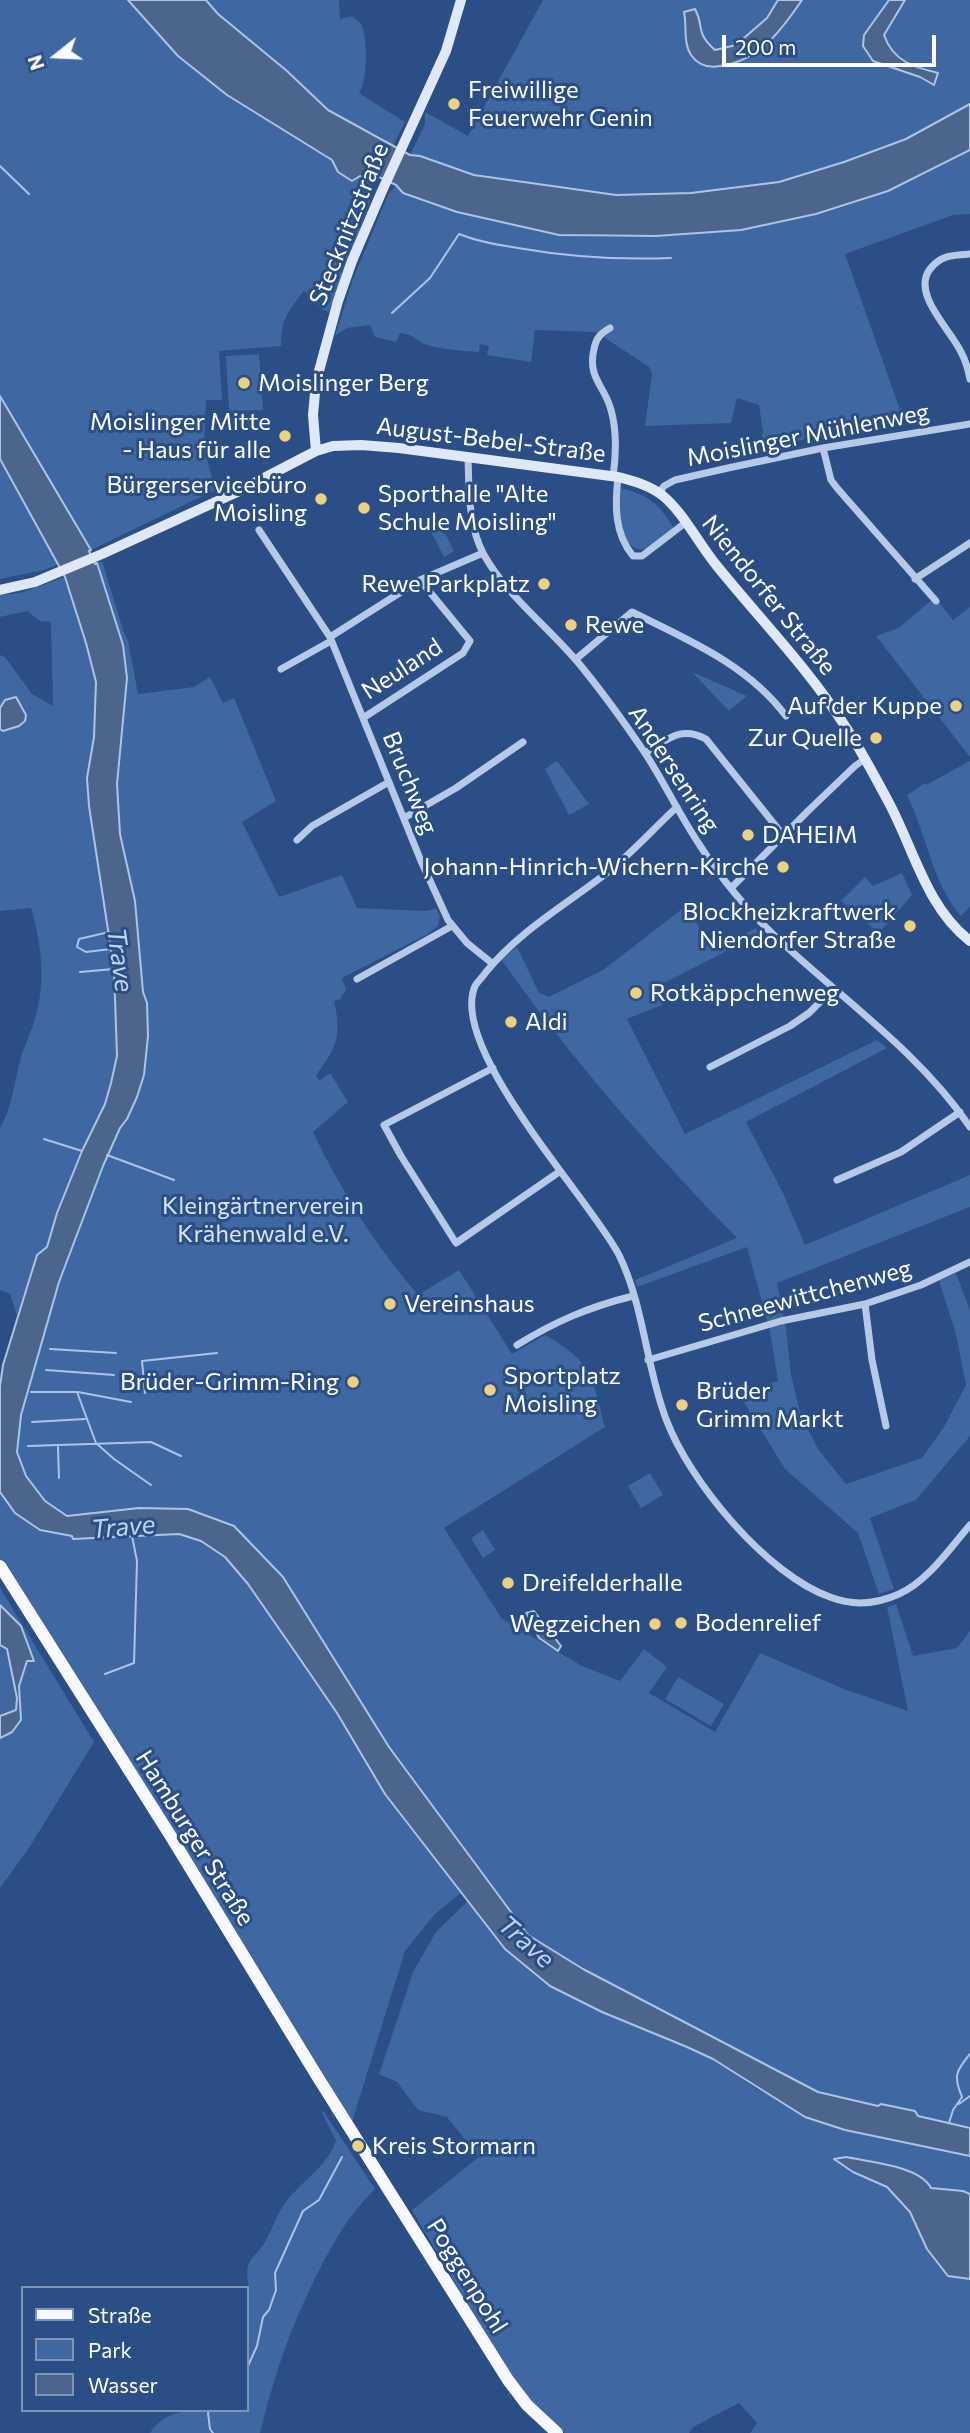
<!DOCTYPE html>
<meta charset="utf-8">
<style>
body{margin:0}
#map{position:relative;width:970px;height:2433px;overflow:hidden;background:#2a4e85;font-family:Commissioner,sans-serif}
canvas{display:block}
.legend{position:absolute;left:21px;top:2286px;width:228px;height:126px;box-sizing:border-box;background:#2a4e85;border:2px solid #7f95b6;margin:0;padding:9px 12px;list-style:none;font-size:21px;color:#fff}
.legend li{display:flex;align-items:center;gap:14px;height:35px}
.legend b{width:35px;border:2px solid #7f95b6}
.north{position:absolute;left:21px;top:21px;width:70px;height:70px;-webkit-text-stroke:5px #2a4e85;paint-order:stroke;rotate:252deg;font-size:19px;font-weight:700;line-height:28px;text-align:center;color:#fff}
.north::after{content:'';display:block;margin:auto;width:24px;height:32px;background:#fff;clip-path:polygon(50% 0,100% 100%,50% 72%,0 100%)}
.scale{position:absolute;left:722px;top:35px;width:214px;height:32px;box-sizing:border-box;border:4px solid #fff;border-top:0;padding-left:9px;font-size:21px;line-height:24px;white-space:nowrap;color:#fff;-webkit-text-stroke:5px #2a4e85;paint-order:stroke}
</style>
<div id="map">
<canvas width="970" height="2433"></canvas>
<ul class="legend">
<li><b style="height:9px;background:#f7f9fe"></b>Straße</li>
<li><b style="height:19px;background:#3f67a1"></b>Park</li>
<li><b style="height:19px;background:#4c658c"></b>Wasser</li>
</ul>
<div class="north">N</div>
<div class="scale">200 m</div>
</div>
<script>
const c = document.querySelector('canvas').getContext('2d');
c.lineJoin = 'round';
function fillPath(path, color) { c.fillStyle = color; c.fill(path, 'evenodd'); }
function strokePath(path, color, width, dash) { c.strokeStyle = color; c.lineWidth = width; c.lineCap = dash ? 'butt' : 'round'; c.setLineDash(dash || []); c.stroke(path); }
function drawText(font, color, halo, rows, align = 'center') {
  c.font = font + ' Commissioner,sans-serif'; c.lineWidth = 6; c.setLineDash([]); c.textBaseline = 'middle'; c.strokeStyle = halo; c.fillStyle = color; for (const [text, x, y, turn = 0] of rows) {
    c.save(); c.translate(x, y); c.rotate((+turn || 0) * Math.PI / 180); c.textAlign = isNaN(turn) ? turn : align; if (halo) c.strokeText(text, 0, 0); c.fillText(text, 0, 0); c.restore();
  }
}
fillPath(new Path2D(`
 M0,0H128L178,56L227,95L333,160L338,172L351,181L360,176L373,183L370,202L329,312L323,310L304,291C288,311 281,319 281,346L219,351L222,400H206L204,446L215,490L91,550L0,396Z
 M206,0H339L340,19L352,16C355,19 359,21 361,24C368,36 368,82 359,93L405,122L393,146L383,138L328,110L287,71L218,14Z
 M543,0H778L767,18L736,45L715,50C704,40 699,32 700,17L685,12L699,63L783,28L802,0H889C880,16 856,32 866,52L934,85L937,73C912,67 893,61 884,35L905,0H970V104L909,138L844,162L779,182L691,193L616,195L474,174L420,156L410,155L425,124V112L468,136Z
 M970,150V214L953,215L845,254L904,421L848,429L758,450L763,432L759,405L737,398L731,423L645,426L652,374L649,367L596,332L535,330L531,362L487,355L489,346L480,344L479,352C464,351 433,349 421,342C412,337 411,334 400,333L396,342L375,337L370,325L347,328L335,336L353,279L388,195L396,185C413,204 463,213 489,219C512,224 537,233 561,235C666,242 793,232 889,190C917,179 943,164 970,150Z
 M259,354L263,410L229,411L226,356Z
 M0,459L59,564L44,570L0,579Z
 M620,488C649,495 658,503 674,528C667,533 660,541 653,546C632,559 620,534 619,516C618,507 619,497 620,488Z
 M442,527L454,551L444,557L431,532Z
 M102,561L123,630L128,641L138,694L194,687L210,677L223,703L234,698L276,801L242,822L279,897L342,875L357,908L427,911L436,908L440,917L438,926L426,935L342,978L346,990L340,999L334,1001C342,1036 337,1047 316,1075L319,1081L330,1073L348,1102L313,1132C341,1191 375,1245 418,1295L459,1270L512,1354L545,1335C594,1363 592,1377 605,1427L444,1528L502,1619L582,1666L620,1681L644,1649L667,1667L649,1693L715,1732L760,1653L844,1689L908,1711L887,1607L896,1604L913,1656L957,1648L970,1631V2128L918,2116L915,2111L881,2104L878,2106L818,2092L583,1969L528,1935L389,1747L283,1577L139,1508L67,1516L45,1501L26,1476L17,1452L21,1415L59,1282L107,1155L120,1128L127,1119L144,1075L147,1003L143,992L135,901L120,834L117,784L127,678L123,645L97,563Z
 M65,577L86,643L96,682L94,737L87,778L89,806L114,969L117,1056L105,1104L76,1167L47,1247L37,1255L18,1319L10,1294L0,1290V1128C12,1108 14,1083 20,1061C24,1045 32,1031 36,1015C46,981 41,942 31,908L0,911V729L3,730L19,726L26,715L22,705H1L0,708V655L5,657L32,694L53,706L51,622L40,621L27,611L0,617V595L20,593Z
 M935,597L953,620L970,607V757L876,636L899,628Z
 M692,672L747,696L729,711Z
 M557,761L589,804L569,815L545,769Z
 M970,761V907L961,916C933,885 926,833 907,795L925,783L926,785Z
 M902,873L912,895L879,933L841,901L865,877L873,886Z
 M686,906L713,950L756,928L760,934L662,984L664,1004L627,1019L685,1134L877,1040L887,1048L746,1122L783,1193L805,1245L970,1175V1207L777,1283L786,1328L791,1375L801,1416L818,1449L846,1484L922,1458L944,1427L966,1385L956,1334L939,1281L956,1273L970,1311V1436L916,1500L870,1518L894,1589L879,1594L858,1533L785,1469L739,1394L778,1381L770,1331L747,1247L637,1287L635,1280L737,1238C652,1151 571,1059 501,959L517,947L539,993L549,997L603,970Z
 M650,1473L663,1495L641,1508L628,1486Z
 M0,1492C20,1520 37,1534 73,1536V1539L179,1534L201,1541L225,1557L248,1584L300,1659L337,1713L385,1794L461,1893L435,1914L405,1951L352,2122L0,1560Z
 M483,1530L495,1550L483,1558L471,1538Z
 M0,1588L94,1742L29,1848L0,1888V1738L12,1732L21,1720L19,1686L27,1661H33L0,1605Z
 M0,1645L7,1649L17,1699L16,1710L0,1716Z
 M678,1677L724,1704L711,1726L665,1699Z
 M468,1901L505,1949L537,1977L566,1995L602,2012L687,2047L713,2059L757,2089L845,2130L970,2156V2433H750L757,2423L739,2403L693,2427L689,2433H565L542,2414L519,2387L490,2343L412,2210L479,2157L447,2117L418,2110L397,2082L379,2074L413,1972L436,1932Z
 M321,2111L324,2112L375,2189C341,2222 323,2262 303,2304C284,2346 271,2388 260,2433H150C169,2402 215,2410 247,2410V2299C251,2288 245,2278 248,2266C250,2259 256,2254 260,2249C271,2236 274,2218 284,2205C299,2182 326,2169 336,2141Z`), '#3f67a1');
const water = new Path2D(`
 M128,0H206L218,14L287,71L328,110L410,155L420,156L474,175L616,195L691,193L779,182L844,162L906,139L970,104V150L888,191L816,214L741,230L656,236L559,235L457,212L403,193L396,185L379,177L373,183L360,176L352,181L338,172L332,160L227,95L178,56Z
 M778,0H802C781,31 759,61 720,66C709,68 698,65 691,55C683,43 687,25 684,12L695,9C705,27 694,31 715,50L736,45L767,18Z
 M889,0H905L884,35C893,61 913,67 938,73L934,85L920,77L873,61L863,46L864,35Z
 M0,396L91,550L89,551L95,564L97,563L123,645L127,678L117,784L120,834L135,901L143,992L147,1003L148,1036L144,1075L137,1097L127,1119L120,1128L103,1166L59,1282L21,1415L17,1452L26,1476L45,1501L67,1516L139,1508L188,1509L234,1526L283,1577L389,1747L528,1935L583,1969L818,2092L878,2106L881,2104L915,2111L918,2116L970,2128V2156L845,2130L805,2117L713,2059L687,2047L602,2012L550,1986L505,1949L385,1794L337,1713L300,1659L248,1584L225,1557L201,1541L179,1534L73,1539L72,1536L40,1530L15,1513L0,1492V1386L3,1365L37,1255L47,1247L57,1213L82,1151L105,1104L111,1083L117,1056L114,969L89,806L87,778L94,737L96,682L86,643L65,577L0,459Z
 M16,697L26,715L25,721L19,726L3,731L0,729V708L5,700Z
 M0,1605L21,1626L34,1661H27L19,1686L21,1720L12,1732L0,1738V1716L16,1710L17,1698L7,1649L0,1645Z
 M534,1611L561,1646L558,1651L539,1638L526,1613Z
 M846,2157C870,2162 920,2166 931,2188L963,2191L970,2194V2279L948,2276L927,2249L910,2212L887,2187L853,2172L834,2159Z`);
fillPath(water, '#4c658c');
strokePath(water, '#abc4e7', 2);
strokePath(new Path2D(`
 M0,166L29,194
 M392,313L430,278L459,234C479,242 497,245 518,248C569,257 619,260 671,258
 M109,932L79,939L77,947L86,952L111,949
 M80,972L114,969
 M44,1139L82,1151
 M107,1155L174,1180
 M50,1349L116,1353
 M46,1370L114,1375
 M31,1392H77L96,1443L114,1459L151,1485
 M78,1392L131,1402
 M145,1393L142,1361L217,1353
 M32,1422L85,1419
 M28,1446L151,1442L181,1456
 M58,1447L59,1478
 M105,1674L134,1663L137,1561L132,1536
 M959,2104L970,2096
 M949,2123L953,2110L962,2097C953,2076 956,2071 970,2054
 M247,2368L257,2346L263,2317L269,2310L276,2290L275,2273L303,2211L319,2200L342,2157
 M210,2410L208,2413L210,2429L213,2433`), '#abc4e7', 2);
strokePath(new Path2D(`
 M970,254C953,255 941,255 930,269C911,294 951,330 961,352C966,361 968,369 970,379
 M610,328C601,333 596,338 594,349C587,378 605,386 611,410C617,431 616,456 613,477
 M823,448L831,480L837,488L936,601
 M468,456C469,488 468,526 484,555C509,599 554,631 585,671C606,697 626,725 645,753C664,782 679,814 699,844C720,877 748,911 777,938C842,999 919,1052 970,1127
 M618,477C615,505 614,533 633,556H642L685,523
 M659,493L664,486L675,480L728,468L823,448L970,424
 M259,530L330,637L421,861L448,920L467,943L493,964
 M915,579L970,543
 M330,637L420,580L483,553
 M576,659L632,612C688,640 747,664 786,716
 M281,669L331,641
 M363,718L463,653L470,641L420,580
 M645,753C667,740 680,725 706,739L783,835
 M677,807C654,828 633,852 608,872C567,904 519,931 486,972C483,977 477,982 475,986C448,1049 590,1199 619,1255C644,1306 646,1367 666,1419C689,1481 767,1575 830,1597C853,1606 877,1604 899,1594C928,1581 950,1548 970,1525
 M404,818L456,788L523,742
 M297,840L312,826L389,782
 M732,887L809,810L855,766L865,759
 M357,979L452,926
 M710,1067L790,1026L809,1013L833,989
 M493,1068L384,1125L401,1156L456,1243L559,1172
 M837,1180L901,1152L960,1112
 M865,1304L872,1360L886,1426
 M517,1345C556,1321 589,1307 633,1296
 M648,1360L781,1321L865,1304L921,1285L970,1262`), '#b6cae7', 7);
strokePath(new Path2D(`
 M316,451L313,415L316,382L338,301L352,261L382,191L446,51L461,0
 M0,590L35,582L102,554L235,493L316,451L333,446L361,445L399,448L618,477C633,481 649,485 662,495C684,513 698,543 717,566C759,618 807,667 843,723C860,748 874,775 888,801C914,849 926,907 970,941`), '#dfe8f7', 10);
strokePath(new Path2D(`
 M0,1566L170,1835L317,2076L508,2380L527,2405L557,2433`), '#f7f9fe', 12);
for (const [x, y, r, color] of [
 [454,104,7,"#edd27e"],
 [244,383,7,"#edd27e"],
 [285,436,7,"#edd27e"],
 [321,499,7,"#edd27e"],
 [364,508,7,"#edd27e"],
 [544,584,7,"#edd27e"],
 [571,625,7,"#edd27e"],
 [956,706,7,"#edd27e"],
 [876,738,7,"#edd27e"],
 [748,835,7,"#edd27e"],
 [783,867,7,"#edd27e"],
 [910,926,7,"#edd27e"],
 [636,993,7,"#edd27e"],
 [511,1022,7,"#edd27e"],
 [390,1304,7,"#edd27e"],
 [353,1382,7,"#edd27e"],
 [490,1390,7,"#edd27e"],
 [682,1405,7,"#edd27e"],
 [508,1583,7,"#edd27e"],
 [681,1623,7,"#edd27e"],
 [655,1624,7,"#edd27e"],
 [358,2146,7,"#edd27e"]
]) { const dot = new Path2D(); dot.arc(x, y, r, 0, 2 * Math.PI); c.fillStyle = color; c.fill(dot); strokePath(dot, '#2a4e85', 2.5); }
drawText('24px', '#fff', '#2a4e85', [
 ["Freiwillige",468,90],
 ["Feuerwehr Genin",468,118],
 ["Moislinger Berg",258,383],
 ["Moislinger Mitte",271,422,"right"],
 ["- Haus für alle",271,450,"right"],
 ["Bürgerservicebüro",307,485,"right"],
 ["Moisling",307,513,"right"],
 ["Sporthalle \"Alte",378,494],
 ["Schule Moisling\"",378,522],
 ["Rewe Parkplatz",530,584,"right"],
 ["Rewe",585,625],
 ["Auf der Kuppe",942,706,"right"],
 ["Zur Quelle",862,738,"right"],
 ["DAHEIM",762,835],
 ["Johann-Hinrich-Wichern-Kirche",769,867,"right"],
 ["Blockheizkraftwerk",896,912,"right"],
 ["Niendorfer Straße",896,940,"right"],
 ["Rotkäppchenweg",650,993],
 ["Aldi",525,1022],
 ["Vereinshaus",404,1304],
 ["Sportplatz",504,1376],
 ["Moisling",504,1404],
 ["Brüder-Grimm-Ring",339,1382,"right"],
 ["Brüder",696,1391],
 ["Grimm Markt",696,1419],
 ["Dreifelderhalle",522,1583],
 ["Bodenrelief",695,1623],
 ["Wegzeichen",641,1624,"right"],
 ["Kreis Stormarn",372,2146]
], 'left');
drawText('24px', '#fff', '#2a4e85', [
 ["Stecknitzstraße",349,224,-68],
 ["Moislinger Mühlenweg",808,435,-11],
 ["August-Bebel-Straße",491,440,7],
 ["Niendorfer Straße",769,595,51],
 ["Neuland",402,669,-33],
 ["Andersenring",674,769,57],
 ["Bruchweg",410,783,68],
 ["Schneewittchenweg",805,1296,-15],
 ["Hamburger Straße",195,1838,58],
 ["Poggenpohl",467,2276,58]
]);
drawText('24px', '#d9e5f6', '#2a4e85', [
 ["Kleingärtnerverein",263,1206],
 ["Krähenwald e.V.",263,1234]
]);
drawText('italic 26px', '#c1d4ee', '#2a4e85', [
 ["Trave",120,960,82],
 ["Trave",123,1527,-5],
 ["Trave",526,1942,41]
]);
</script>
